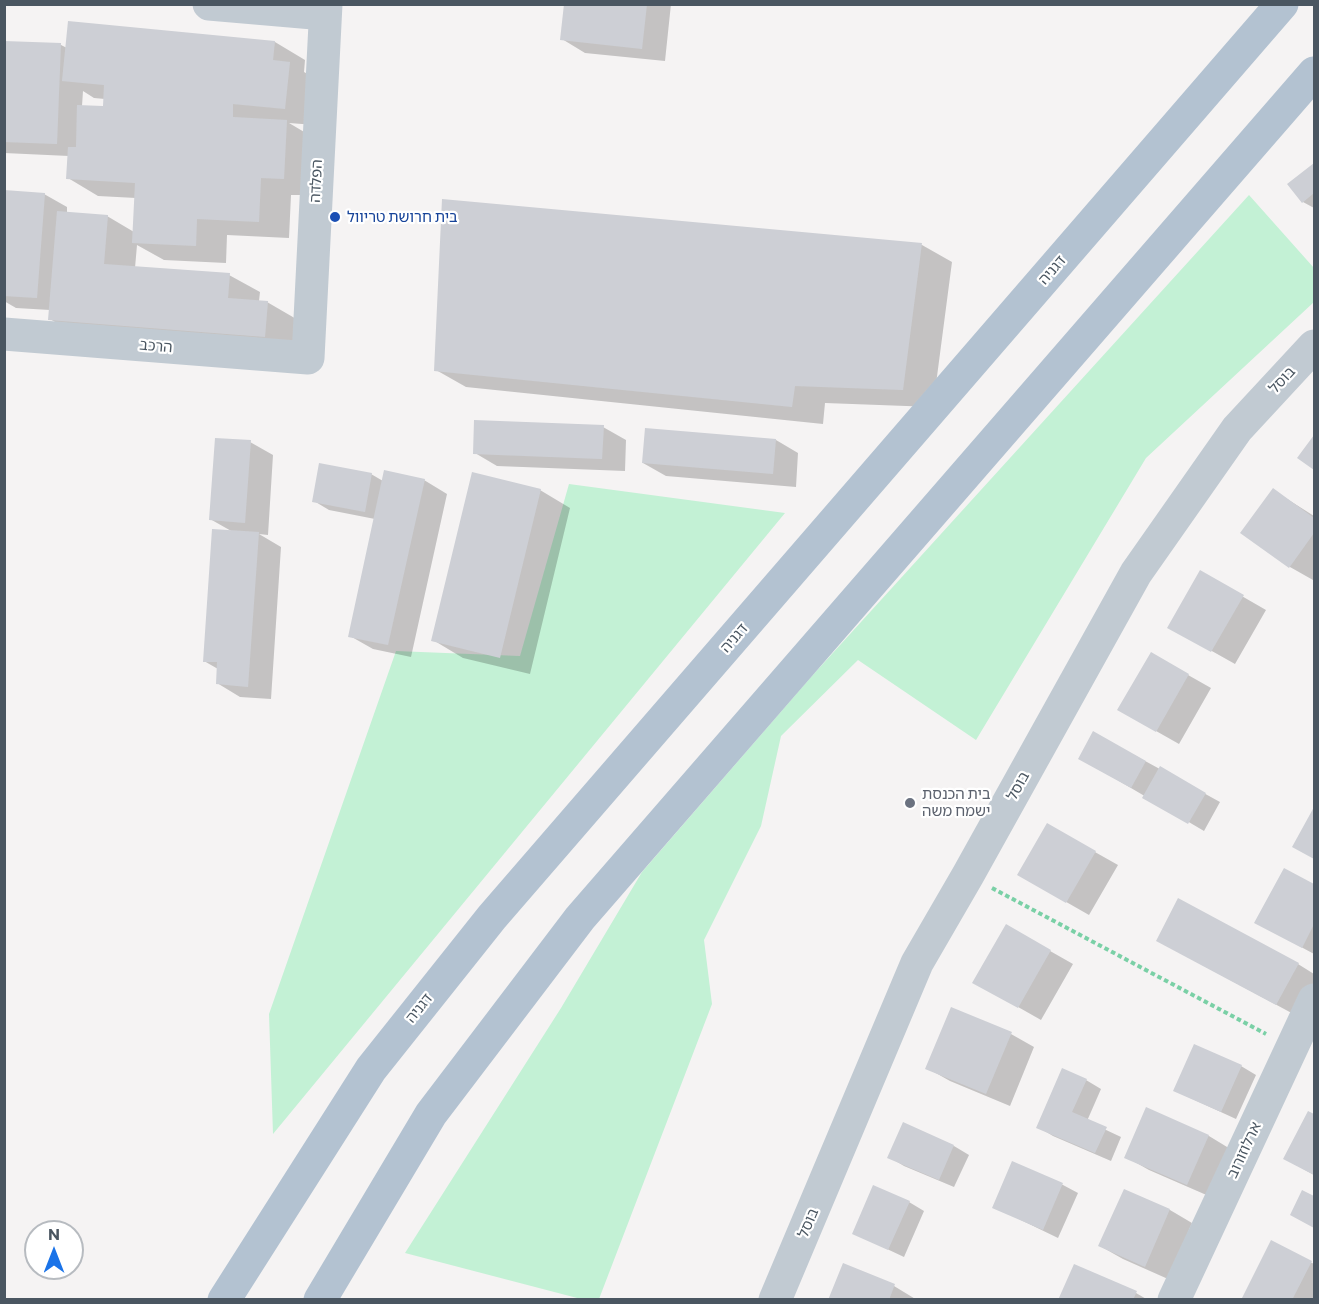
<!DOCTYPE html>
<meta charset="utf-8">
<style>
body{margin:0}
#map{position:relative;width:1319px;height:1304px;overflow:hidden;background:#f5f3f3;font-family:Commissioner,sans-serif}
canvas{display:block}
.frame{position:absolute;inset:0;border:6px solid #4a5661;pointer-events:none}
.north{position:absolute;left:24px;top:1220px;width:60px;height:60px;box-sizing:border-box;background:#fff;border:2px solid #b7bbc0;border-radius:50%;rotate:0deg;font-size:16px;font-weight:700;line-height:24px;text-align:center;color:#4a5661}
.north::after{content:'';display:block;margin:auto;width:21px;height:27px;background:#1a73e8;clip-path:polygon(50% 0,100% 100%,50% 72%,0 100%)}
</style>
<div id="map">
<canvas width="1319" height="1304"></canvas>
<div class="frame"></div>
<div class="north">N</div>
</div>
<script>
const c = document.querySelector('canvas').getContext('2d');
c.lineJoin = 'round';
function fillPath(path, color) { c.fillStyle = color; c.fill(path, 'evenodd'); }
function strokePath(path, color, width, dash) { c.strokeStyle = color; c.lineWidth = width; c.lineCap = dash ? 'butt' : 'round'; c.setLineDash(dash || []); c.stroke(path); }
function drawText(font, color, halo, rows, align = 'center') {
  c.font = font + ' Commissioner,"Noto Sans Hebrew",sans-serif'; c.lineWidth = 4.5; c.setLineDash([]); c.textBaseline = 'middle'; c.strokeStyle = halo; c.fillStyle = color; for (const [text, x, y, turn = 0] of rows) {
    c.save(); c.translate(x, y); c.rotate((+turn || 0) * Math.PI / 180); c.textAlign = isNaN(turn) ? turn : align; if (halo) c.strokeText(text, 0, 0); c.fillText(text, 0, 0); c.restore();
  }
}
fillPath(new Path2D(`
 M1249,195L1314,268V302L1146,458L976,740L858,660L781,736L761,826L704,940L712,1004L599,1299H581L405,1253L561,1008L642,872L811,677Z
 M569,484L785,513L273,1134L269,1014L396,651L520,656Z`), '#c3f1d5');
fillPath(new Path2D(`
 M565,4H671L665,61L585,53L562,39Z
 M4,42L61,45L67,48L275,42L305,60L304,72L320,81L315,125L289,123L316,139L314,195H291L289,238L227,235L226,263L164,260L137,245L135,268L229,275L260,292L259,301L267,302L298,320L295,353L80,337L50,319V310L16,308L4,301V192L44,194L67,207V213L107,216L134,232L136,198L98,196L68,178L69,156L4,153ZM83,91L94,98L105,99L104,107L82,106Z
 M1314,165V208L1303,202L1290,185Z
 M444,201L922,245L952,262L933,407L825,403L823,424L466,387L436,370Z
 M603,427L626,440L625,471L497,466L475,453Z
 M776,440L798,453L796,487L666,476L643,463Z
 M250,442L273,455L268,535L259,534L281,547L271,699L240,697L217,683L218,669L204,661L233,532L210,519Z
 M371,474L383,481L424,480L447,494L411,657L373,649L350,636L375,519L329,510L314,501Z
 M540,490L570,508L530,674L463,658L433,640Z
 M1273,490L1314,516V577L1313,580L1290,567Z
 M1200,572L1266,610L1235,664L1169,627Z
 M1151,654L1211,688L1179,744L1119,710Z
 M1094,733L1220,802L1204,831L1080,758Z
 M1314,810V858L1294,847Z
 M1047,825L1118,865L1089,915L1019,875Z
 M1284,870L1314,886V954L1279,935Z
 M1006,926L1073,964L1041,1020L974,982Z
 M1180,953L1298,964L1314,974V989L1299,1017Z
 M1011,1034L1034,1047L1010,1106L950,1081L927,1068Z
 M1241,1066L1256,1075L1236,1119L1175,1091Z
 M1086,1080L1101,1089L1087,1121L1121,1137L1111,1161L1053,1136L1038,1127Z
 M1147,1109L1209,1136L1232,1150L1211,1197L1149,1170L1126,1157Z
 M1309,1113L1314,1116V1175L1285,1159Z
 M954,1146L969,1155L954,1187L904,1166L889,1157Z
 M1013,1163L1063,1185L1078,1193L1058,1238L994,1207Z
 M1124,1191L1170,1210L1192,1223L1168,1279L1123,1259L1100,1246Z
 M909,1202L924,1211L904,1257L853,1233Z
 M1272,1242L1314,1264V1300H1242Z
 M844,1265L894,1286L917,1300H830Z
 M1136,1293L1148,1300H1060Z`), '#0003');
fillPath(new Path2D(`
 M564,4H647L642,49L560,40Z
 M68,21L275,41L273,60L290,62L285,109L233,104V117L287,120L284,179L261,178L259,222L197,219L196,246L132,243L135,183L66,179L68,147H76L77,105L103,106L104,85L62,81Z
 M4,41L61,43L57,144L4,142Z
 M1314,163V193L1302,203L1287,184Z
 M4,190L45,193L37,298L4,296Z
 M442,199L922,243L903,390L795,386L792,407L434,371Z
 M57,211L108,215L104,264L230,273L228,298L268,301L265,337L48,320Z
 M474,420L604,425L602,459L473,454Z
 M645,428L776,439L773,474L642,463Z
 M1314,435V470L1297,458Z
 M215,438L251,440L245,523L209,520Z
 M319,463L372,473L365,512L312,502Z
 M384,470L425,479L388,645L348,637Z
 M472,472L541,489L500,658L431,641Z
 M1273,488L1314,518V533L1289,568L1240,533Z
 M212,529L259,532L248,687L216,684L217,662H203Z
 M1200,570L1244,595L1211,652L1167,628Z
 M1151,652L1189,674L1156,732L1117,710Z
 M1093,731L1146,761L1131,788L1078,759Z
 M1160,766L1206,793L1188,824L1142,798Z
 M1314,807V859L1292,847Z
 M1047,823L1096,851L1066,903L1017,875Z
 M1284,868L1314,884V924L1302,948L1254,923Z
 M1178,898L1299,963L1276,1005L1156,941Z
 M1006,924L1051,950L1018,1008L972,983Z
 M951,1007L1012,1032L986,1094L925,1069Z
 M1194,1044L1242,1065L1221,1112L1173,1091Z
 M1062,1068L1087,1079L1072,1112L1107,1127L1095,1153L1036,1128Z
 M1146,1107L1209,1135L1187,1185L1124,1158Z
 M1308,1111L1314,1114V1175L1283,1159Z
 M903,1122L954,1145L939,1180L887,1158Z
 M1012,1161L1063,1183L1043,1230L992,1208Z
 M873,1185L910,1201L888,1250L852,1234Z
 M1124,1189L1170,1209L1145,1267L1098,1246Z
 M1302,1190L1314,1196V1228L1290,1215Z
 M1271,1240L1312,1261L1292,1300H1241Z
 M843,1263L895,1284L889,1300H828Z
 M1074,1264L1137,1291L1133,1300H1058Z`), '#cdcfd5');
strokePath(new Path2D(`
 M992,888L1266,1034`), '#7ad0a6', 4, [4.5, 3]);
strokePath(new Path2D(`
 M209,4L325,14
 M4,334L308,358L326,4
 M775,1300L917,963L968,875L1136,573L1237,429L1314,346
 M1174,1300L1314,1000`), '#c1cad2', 33);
strokePath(new Path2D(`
 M224,1300L371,1069L492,917L1282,4
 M320,1300L431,1114L580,918L1314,73`), '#b3c2d1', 33);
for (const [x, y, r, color] of [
 [335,217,6,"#1a4fb4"],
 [910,803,6,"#6b7280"]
]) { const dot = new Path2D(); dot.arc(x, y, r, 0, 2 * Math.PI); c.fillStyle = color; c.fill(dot); strokePath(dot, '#fff', 2); }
drawText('15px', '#4a5661', '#fff', [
 ["הפלדה",316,181,-87],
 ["דגניה",1052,270,-49],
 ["הרכב",156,346,5],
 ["בוסל",1282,380,-47],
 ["דגניה",734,638,-49],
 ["בוסל",1018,786,-61],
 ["דגניה",419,1008,-51],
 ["ארלוזורוב",1244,1150,-65],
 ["בוסל",808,1223,-67]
]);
drawText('15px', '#164399', '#fff', [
 ["בית חרושת טריוול",347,217]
], 'left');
drawText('15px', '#5b616d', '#fff', [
 ["בית הכנסת",922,794],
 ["ישמח משה",922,811]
], 'left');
</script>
